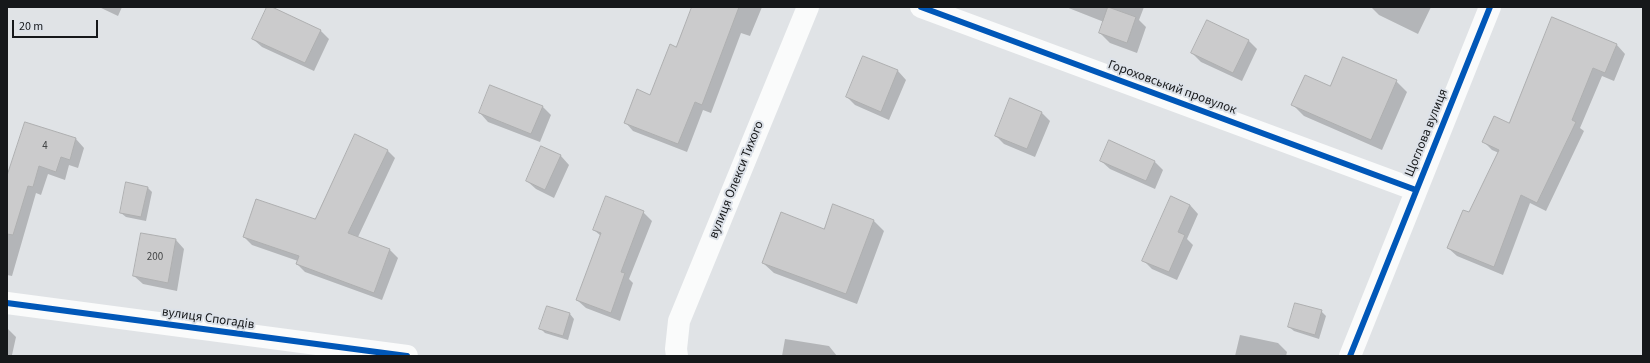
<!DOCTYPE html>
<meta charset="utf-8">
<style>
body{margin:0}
#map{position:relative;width:1650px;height:363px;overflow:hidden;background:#e0e3e6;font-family:"Source Sans 3",sans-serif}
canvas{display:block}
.frame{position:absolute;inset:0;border:8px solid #16181a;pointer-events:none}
.scale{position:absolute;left:12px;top:20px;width:86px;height:18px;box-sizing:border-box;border:2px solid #16181a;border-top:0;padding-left:5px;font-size:12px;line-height:14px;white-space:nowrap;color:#16181a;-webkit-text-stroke:3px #dde2e9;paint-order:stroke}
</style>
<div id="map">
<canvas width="1650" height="363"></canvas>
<div class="frame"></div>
<div class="scale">20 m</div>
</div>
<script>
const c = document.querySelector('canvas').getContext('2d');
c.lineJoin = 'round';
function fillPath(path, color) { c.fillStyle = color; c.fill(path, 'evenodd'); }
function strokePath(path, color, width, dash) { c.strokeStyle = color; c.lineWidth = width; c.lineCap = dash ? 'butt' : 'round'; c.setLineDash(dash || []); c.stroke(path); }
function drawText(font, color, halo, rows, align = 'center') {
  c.font = font + ' "Source Sans 3",sans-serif'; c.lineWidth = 4; c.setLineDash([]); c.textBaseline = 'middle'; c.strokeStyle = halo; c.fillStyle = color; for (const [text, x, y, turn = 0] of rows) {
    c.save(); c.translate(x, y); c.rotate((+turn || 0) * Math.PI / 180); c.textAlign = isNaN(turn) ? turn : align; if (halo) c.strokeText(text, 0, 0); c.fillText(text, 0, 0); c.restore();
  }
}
fillPath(new Path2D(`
 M99,7H122L118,16Z
 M268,7L320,30L329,39L314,71L262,47L253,39Z
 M694,7H762L750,36L741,33L711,113L703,110L687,152L633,131L625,122L651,96L677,48Z
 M1066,7H1144L1139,20L1146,27L1137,53L1110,43L1100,33L1104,22Z
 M1371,7H1431L1418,34L1379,15Z
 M1207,21L1249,41L1257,49L1242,81L1201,62L1192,53Z
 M1617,45L1625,54L1614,81L1602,76L1580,128L1584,131L1546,211L1530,203L1503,275L1457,256L1448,248L1470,214L1499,153L1492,150L1483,141L1509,124Z
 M864,57L898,71L906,80L889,120L855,105L847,97Z
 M1396,81L1407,92L1382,150L1304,116L1293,105L1331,87Z
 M542,106L551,115L540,142L488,122L480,113Z
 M1042,113L1050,121L1035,157L1004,144L996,136Z
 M25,123L76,139L84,148L78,168L69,165L65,180L48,174L41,195L36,193L12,276L7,275V179Z
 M1109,142L1155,162L1163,170L1155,189L1110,169L1101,161Z
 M542,148L561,156L569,165L554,198L536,189L527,181Z
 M387,150L395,158L358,237L390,250L398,258L382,300L305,272L297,264L298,261L252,245L244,237L316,220Z
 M148,188L152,192L146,221L126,217L121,213Z
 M1171,197L1190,205L1198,214L1187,239L1193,245L1177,280L1152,269L1143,260Z
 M834,205L874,221L884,231L857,304L774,273L763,263L825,230Z
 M643,212L652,221L629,279L633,283L620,321L586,308L577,300L601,236L594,230Z
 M142,234L176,240L184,249L177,291L143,284L134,276Z
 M547,308L570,314L574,319L568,340L545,333L541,329Z
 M1321,311L1326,316L1319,339L1294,331L1289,327Z
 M7,328L16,337L12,355L17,356H7Z
 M1240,335L1278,343L1287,352L1286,356H1235Z
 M785,339L829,346L837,356H782Z`), '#0003');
const building = new Path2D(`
 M267,7H272L321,30L305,63L252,39Z
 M692,7H739L702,105L695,102L678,144L624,123L637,89L650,95L670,44L676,47Z
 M1108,7L1136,17L1127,43L1099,33Z
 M1552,17L1617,44L1605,73L1593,68L1572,120L1576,122L1537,203L1521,195L1494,267L1447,248L1463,210L1469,212L1499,150L1482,142L1494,116L1509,123Z
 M1207,20L1249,40L1233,73L1191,53Z
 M863,56L898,70L881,112L846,97Z
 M1343,57L1397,80L1371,140L1291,105L1305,75L1330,86Z
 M490,85L543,106L531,134L479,113Z
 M1010,98L1042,112L1027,149L995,136Z
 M25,122L76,138L70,160L61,157L56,172L39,166L33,187L28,186L13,235L7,234V176Z
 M355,134L388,150L348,233L390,249L374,293L296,264L299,256L243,237L256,199L315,219Z
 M1109,140L1155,161L1146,181L1100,161Z
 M541,146L561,155L545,190L526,181Z
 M126,182L148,187L141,217L120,213Z
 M606,196L644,211L621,272L625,273L611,313L576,300L601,233L593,230Z
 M1171,196L1190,205L1178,232L1185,235L1169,272L1142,261Z
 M833,204L874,220L846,294L762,263L781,212L824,229Z
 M141,233L176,239L168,283L133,276Z
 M1295,303L1322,310L1315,335L1288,327Z
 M547,306L570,313L563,336L539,329Z`);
fillPath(building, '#cbcbcc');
strokePath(building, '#aeafb0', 1);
strokePath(new Path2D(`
 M921,7L1416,190
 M7,303L407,356
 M677,356L676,349L679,321L808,7
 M1350,356L1490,7`), '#fafbfb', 22);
strokePath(new Path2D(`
 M921,7L1416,190
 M7,303L407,356
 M1350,356L1490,7`), '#0057b8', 6);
drawText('11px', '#434546', null, [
 ["4",45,147],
 ["200",155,258]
]);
drawText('13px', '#16181a', '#dde2e9', [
 ["Гороховський провулок",1172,88,20],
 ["Щоглова вулиця",1427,133,-68],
 ["вулиця Олекси Тихого",737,180,-68],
 ["вулиця Спогадів",208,319,8]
]);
</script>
